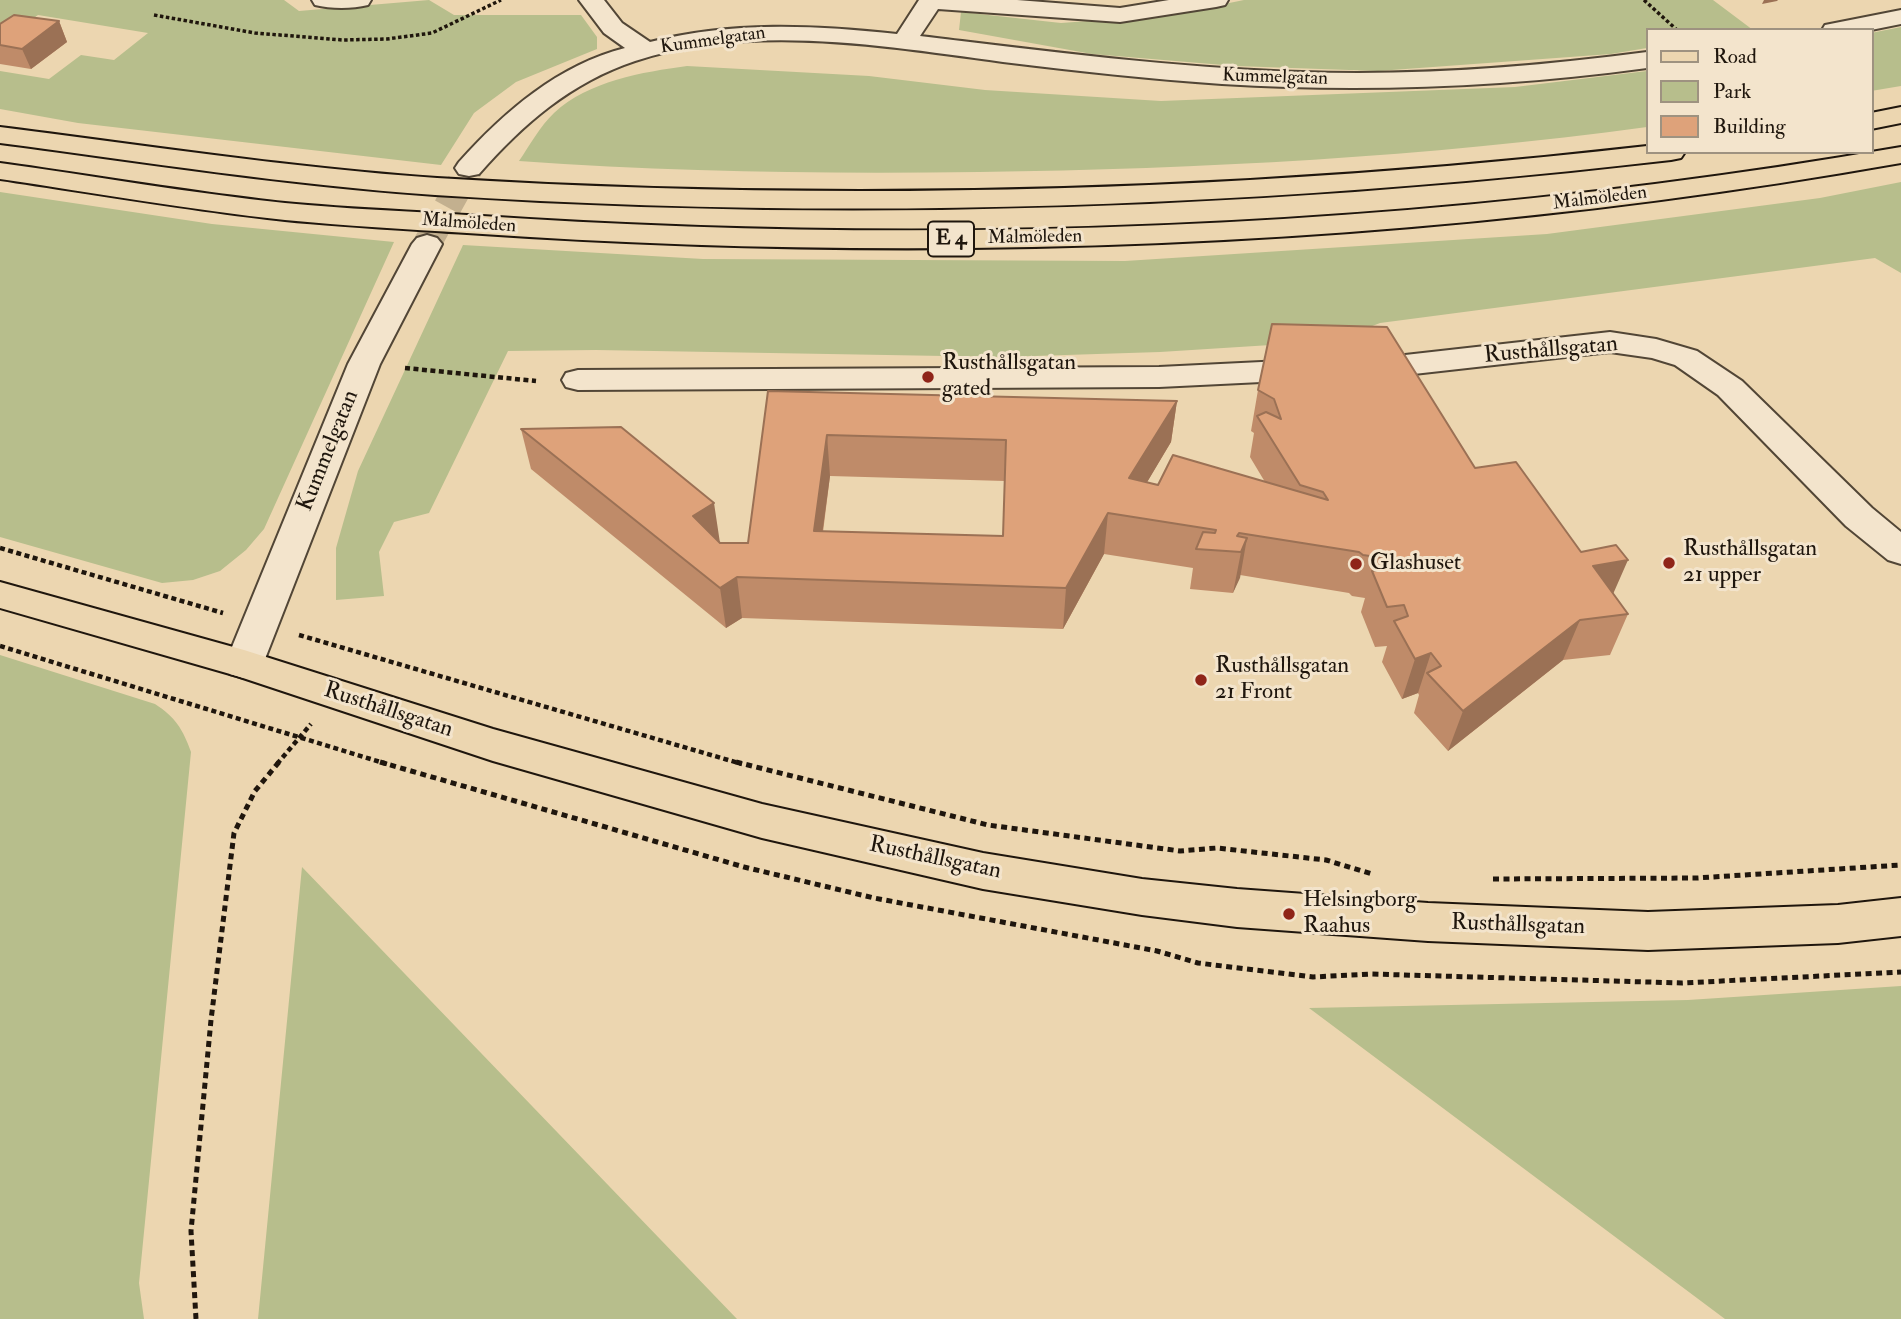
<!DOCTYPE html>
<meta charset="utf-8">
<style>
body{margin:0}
#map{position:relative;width:1901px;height:1319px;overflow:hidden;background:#ecd6b0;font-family:"IM FELL Double Pica",serif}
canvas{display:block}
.legend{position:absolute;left:1646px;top:28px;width:228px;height:126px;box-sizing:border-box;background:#f3e4cc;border:2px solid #9e9280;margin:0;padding:9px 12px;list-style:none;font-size:21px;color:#1f160d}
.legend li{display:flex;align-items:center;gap:14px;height:35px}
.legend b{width:35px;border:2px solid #9e9280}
</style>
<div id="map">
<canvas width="1901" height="1319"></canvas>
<ul class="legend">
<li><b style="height:9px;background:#ecd6b0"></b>Road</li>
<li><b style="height:19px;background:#b7be8c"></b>Park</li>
<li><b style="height:19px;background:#dea27a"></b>Building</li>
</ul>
</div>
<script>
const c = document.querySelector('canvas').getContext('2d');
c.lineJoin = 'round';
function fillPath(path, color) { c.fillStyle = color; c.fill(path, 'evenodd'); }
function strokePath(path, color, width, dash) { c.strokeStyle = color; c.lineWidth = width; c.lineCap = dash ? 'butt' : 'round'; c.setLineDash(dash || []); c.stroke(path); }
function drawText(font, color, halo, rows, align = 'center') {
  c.font = font + ' "IM FELL Double Pica",serif'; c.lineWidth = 6; c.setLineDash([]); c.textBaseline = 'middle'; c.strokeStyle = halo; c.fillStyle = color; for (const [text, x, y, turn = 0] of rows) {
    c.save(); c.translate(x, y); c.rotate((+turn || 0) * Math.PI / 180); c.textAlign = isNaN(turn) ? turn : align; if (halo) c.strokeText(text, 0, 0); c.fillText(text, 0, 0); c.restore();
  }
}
fillPath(new Path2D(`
 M0,0H284L299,11L429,0L454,15H581L597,37V49L516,82L474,113L441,165L78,123L0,109V71L49,79L81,55L114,60L148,33L38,15L0,42Z
 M1244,0H1713L1753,30H1647V48L1611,54L1378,71L1235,66L1092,54L959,30L961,12L1061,23L1170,15Z
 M1901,27V86L1871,91V33Z
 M687,66L869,76L985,90L1161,101L1515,87L1647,71V127C1426,157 1202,169 979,172C825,174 672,172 519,161C530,145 540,126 554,113C588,81 643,72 687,66Z
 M1901,182V273L1875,258L1380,323L1334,341L1160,352L1003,357L596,350L508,351L429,513L394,522L379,552L384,596L336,600V548L358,471L463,245L703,259L1125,261L1547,234L1820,198Z
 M0,192L212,224L394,242L264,529L246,550L220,571L193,580L162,583L0,537Z
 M0,655L155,704C175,717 183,729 191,752L139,1283L144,1319H0Z
 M302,867L737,1319H258Z
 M1901,986V1319H1725L1309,1008L1688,1000Z`), '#b7be8c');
strokePath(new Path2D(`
 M427,244L469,168`), '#c3b08f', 28, [28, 14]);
const minor = new Path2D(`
 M312,0H371L368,5C352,9 331,9 315,5Z
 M579,0H604L622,23L650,42C731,21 814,25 897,34L919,0H1017L1120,8L1169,0H1228L1225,5L1216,7L1120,22L938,9L920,36C1047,51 1174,68 1302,72C1417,76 1533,67 1647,52V68C1506,87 1364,93 1222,84C1149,79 1076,71 1003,62C884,46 751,23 635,61C571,82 522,125 479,174L469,176L459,174L455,168L459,162C504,112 558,65 625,48L604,33Z
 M1901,10V24L1871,30H1822L1825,25Z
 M427,235L437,238L442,244L380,364L263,664L258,674L244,678L230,674L225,664L348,364L412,244L417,238Z
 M1610,332L1656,339L1697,351L1742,381L1872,508L1901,532V564L1888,560L1846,526L1718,395L1675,365L1652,358L1610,352L1405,375L1159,387L578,390L566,387L562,380L566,373L578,370L1159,367L1405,355Z`);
const major = new Path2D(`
 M0,582L244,650L493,729L762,804L983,853L1142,879L1237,889L1428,903L1648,912L1838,905L1901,898V936L1838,943L1648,950L1428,941L1237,927L1142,915L983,889L762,838L493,761L237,676L0,608Z`);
const highway = new Path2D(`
 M1901,107V123L1871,129V113Z
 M0,127C145,145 291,168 437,178C841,203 1245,192 1647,146V152H1685L1681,158L1671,160C1258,208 850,222 435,195C289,185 145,162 0,143Z
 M1901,147V163C1428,247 946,266 467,233C406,229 345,226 285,220C190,210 95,193 0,179V163C95,176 190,193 285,203C346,209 406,211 467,215C946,248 1429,229 1901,147Z`);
strokePath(minor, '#524636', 4);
strokePath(major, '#1f160d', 4);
strokePath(highway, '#1f160d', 4);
strokePath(new Path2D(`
 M1644,0L1677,30
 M154,15L255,33L343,40L387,39L432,33L501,0`), '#1f160d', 3.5, [3.5, 2.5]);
strokePath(new Path2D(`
 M405,368L536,381
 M0,548L223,613
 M299,635L742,764
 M0,646L387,764
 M277,764L311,724`), '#1f160d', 4.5, [5, 3.5]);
strokePath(new Path2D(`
 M380,762L744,867L874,898L1157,951L1198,963L1313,977L1371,974L1682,983L1901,972
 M736,762L988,825L1180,851L1217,848L1326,860L1372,874
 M1493,879L1697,878L1901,865
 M196,1319L191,1231L211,1020L234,833L255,791L279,762`), '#1f160d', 5, [6, 4.5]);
fillPath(minor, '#f3e4cc');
fillPath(major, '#ecd6b0');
fillPath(highway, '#ecd6b0');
fillPath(new Path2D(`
 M59,21L67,42L31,69L0,64V24Z
 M1258,390L1475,468L1581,552L1628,614L1610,655L1563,660L1448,751L1414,713L1419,695L1418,693L1402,699L1382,662L1387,646L1375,647L1361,612L1365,598L1352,596L1349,593L1240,575L1233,593L1190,589L1193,568L1104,554L1063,629L742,618L726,628L531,469L521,429L720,543H748L768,391L1177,401L1171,442L1147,482L1158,485L1265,482L1250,457L1254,433L1251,431ZM830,476L1005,481L1003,536L823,532Z`), '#bf8b69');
fillPath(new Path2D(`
 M1764,0H1778L1777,1L1762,4Z
 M59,21L67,42L31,69L22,49Z
 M1177,401L1171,442L1127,516L1129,478Z
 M827,435L830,476L817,572L814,531Z
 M714,503L720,543L693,516Z
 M1108,513L1104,554L1063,629L1066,588Z
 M1247,538L1240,578L1233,593L1241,552Z
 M1628,560L1610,601L1593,566Z
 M737,577L742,618L726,628L720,588Z
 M1580,620L1563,660L1448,751L1463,711Z
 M1431,653L1418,693L1402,699L1415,659Z`), '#9b7155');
const building = new Path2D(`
 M14,15L59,21L22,49L0,45V24Z
 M1272,324L1387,327L1475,468L1516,462L1581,552L1616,545L1628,560L1593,566L1628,614L1580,620L1463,711L1427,673L1441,666L1431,653L1415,659L1394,621L1408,616L1404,605L1387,607L1372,571L1389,569L1384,558L1363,555L1359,552L1239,533L1237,536L1247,538L1241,552L1196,549L1203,532L1215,533L1216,530L1108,513L1066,588L737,577L720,588L521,429L621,427L714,503L693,516L720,543H748L768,391L1177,401L1129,478L1158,485L1173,455L1328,500L1323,492L1300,485L1257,416L1266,412L1281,419L1274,399L1258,390ZM827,435L1006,440L1003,536L814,531Z`);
fillPath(building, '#dea27a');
strokePath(building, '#9b7155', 2);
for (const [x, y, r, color] of [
 [928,377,7,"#8f2418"],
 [1669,563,7,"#8f2418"],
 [1356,564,7,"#8f2418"],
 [1201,680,7,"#8f2418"],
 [1289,914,7,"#8f2418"]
]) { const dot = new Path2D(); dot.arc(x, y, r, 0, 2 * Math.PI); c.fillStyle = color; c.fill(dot); strokePath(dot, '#f3e4cc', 2.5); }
drawText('19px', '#1f160d', '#f3e4cc', [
 ["Kummelgatan",713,41,-8],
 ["Kummelgatan",1275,78,2],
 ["Malmöleden",1600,199,-7],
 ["Malmöleden",469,224,4],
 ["Malmöleden",1035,238,-1]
]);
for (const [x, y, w] of [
 [951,239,46]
]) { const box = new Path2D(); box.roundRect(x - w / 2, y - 17.5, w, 35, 5); c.fillStyle = '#f3e4cc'; c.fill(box); strokePath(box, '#1f160d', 2); }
drawText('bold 21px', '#1f160d', null, [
 ["E 4",951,239]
]);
drawText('23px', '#1f160d', '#f3e4cc', [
 ["Rusthållsgatan",1551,351,-5],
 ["Kummelgatan",329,451,-68],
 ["Rusthållsgatan",388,711,18],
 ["Rusthållsgatan",935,859,12],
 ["Rusthållsgatan",1518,926,2]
]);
drawText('23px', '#1f160d', '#f3e4cc', [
 ["Rusthållsgatan",942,364],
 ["gated",942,390],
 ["Rusthållsgatan",1683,550],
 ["21 upper",1683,576],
 ["Glashuset",1370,564],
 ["Rusthållsgatan",1215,667],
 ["21 Front",1215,693],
 ["Helsingborg",1303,901],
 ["Raahus",1303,927]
], 'left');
</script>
